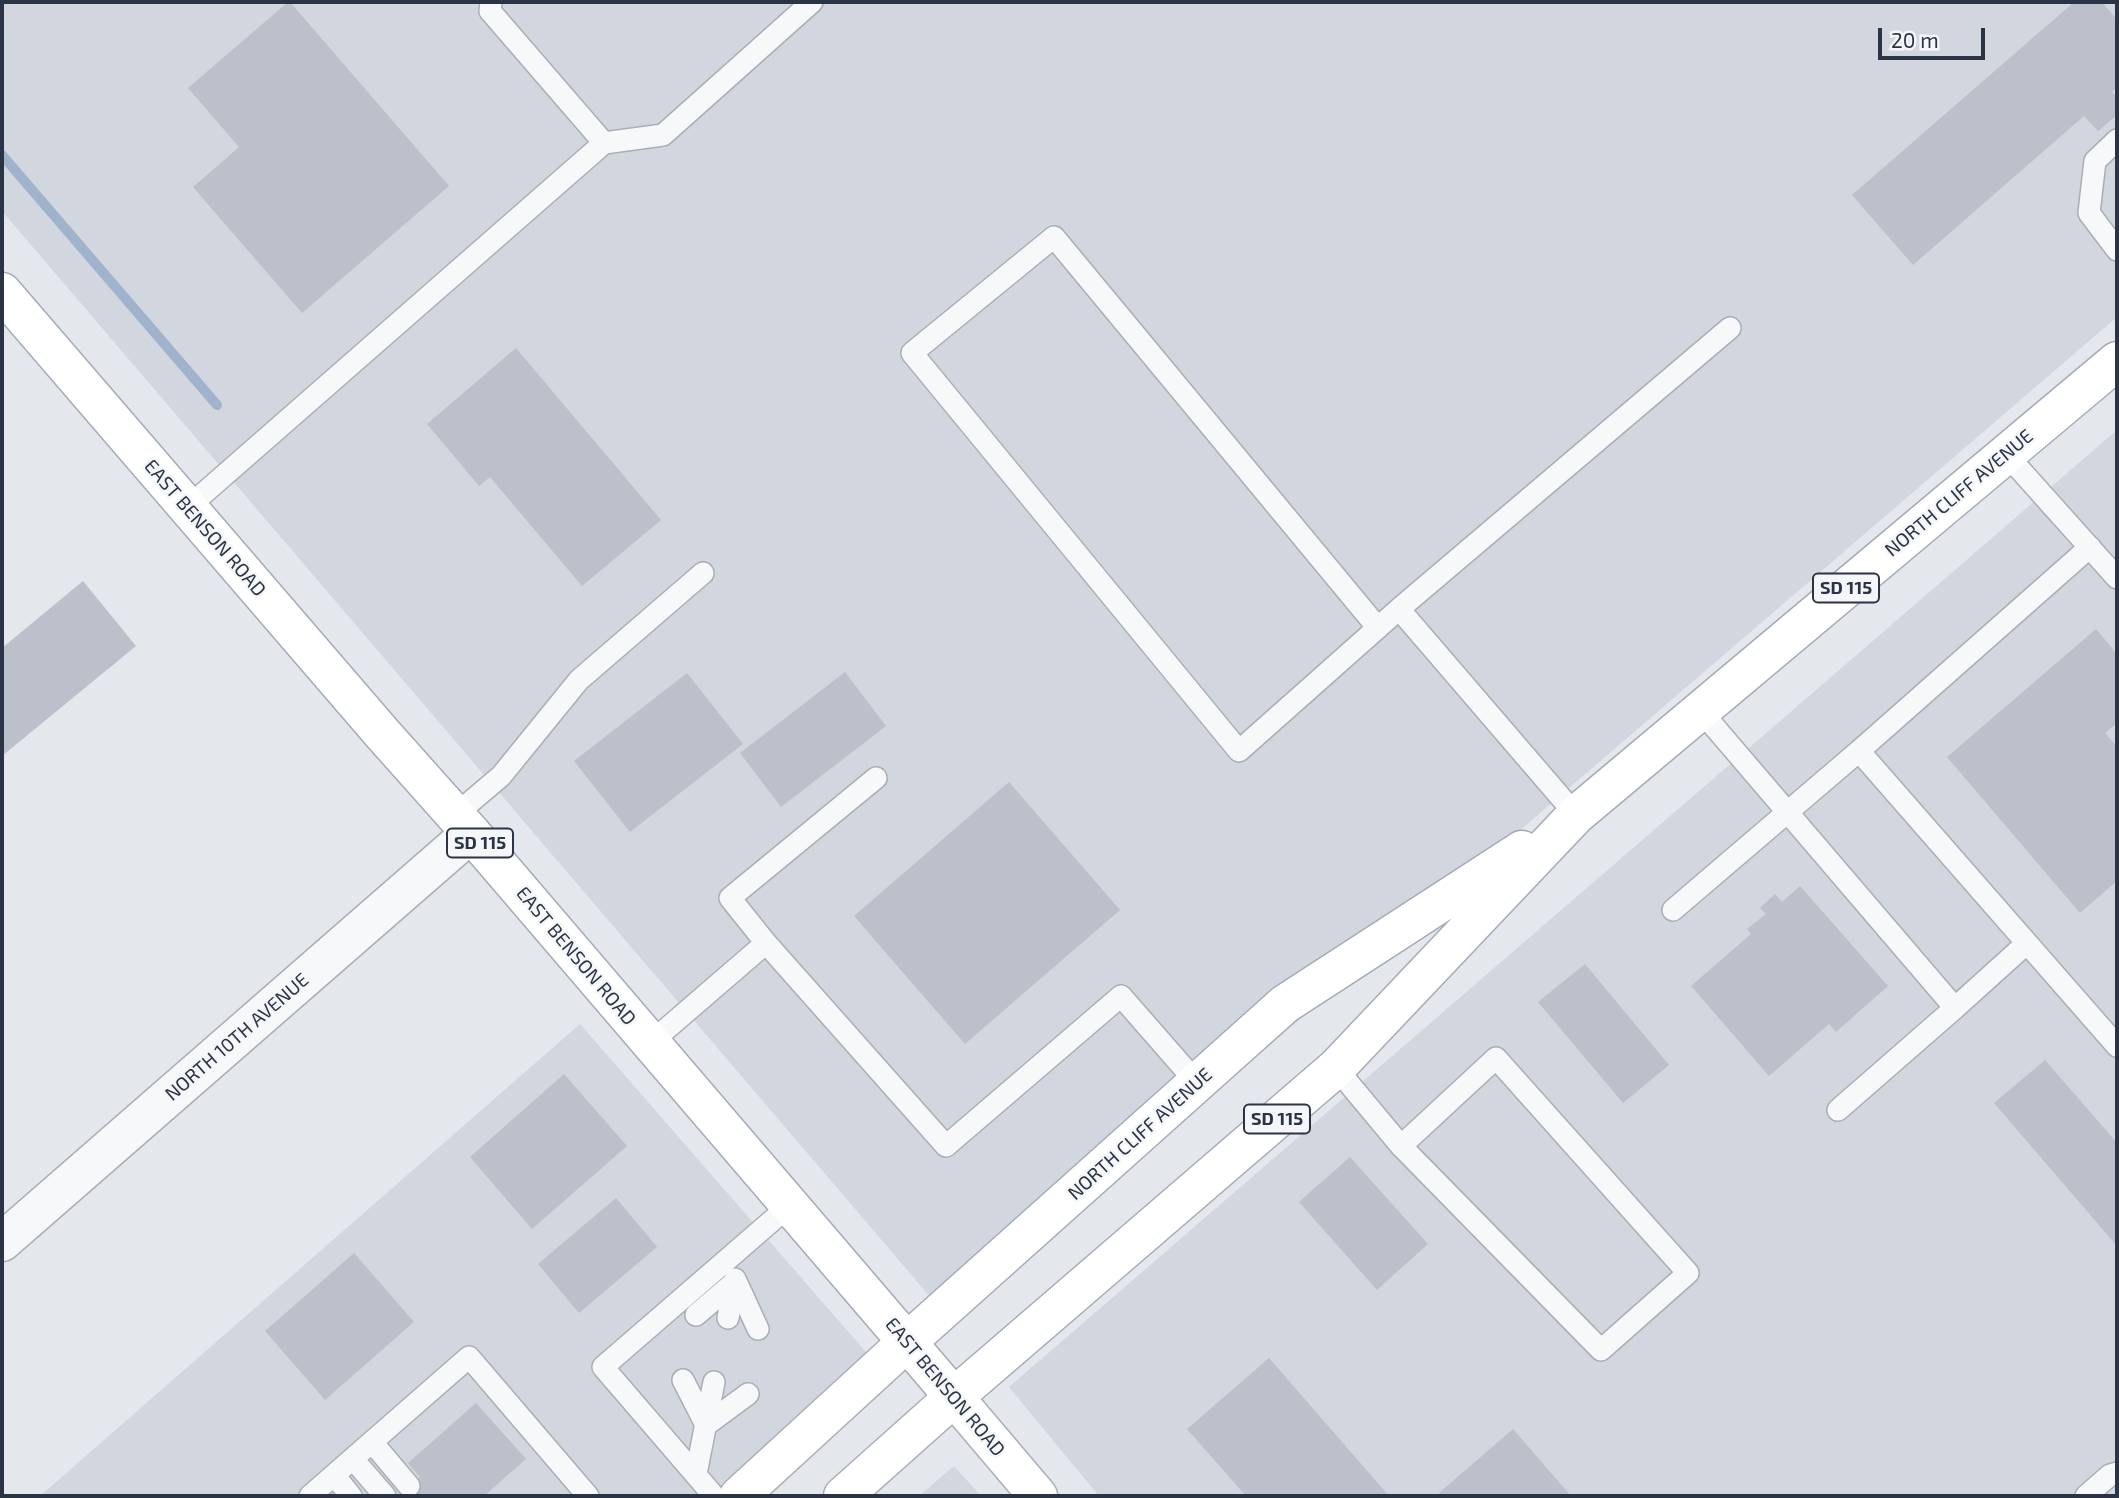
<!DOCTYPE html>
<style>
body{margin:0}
#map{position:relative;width:2119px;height:1498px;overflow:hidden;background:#e4e7ec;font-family:"Exo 2",sans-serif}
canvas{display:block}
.frame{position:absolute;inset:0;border:4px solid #2b3445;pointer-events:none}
.scale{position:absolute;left:1878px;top:28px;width:107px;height:32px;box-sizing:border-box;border:4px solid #2b3445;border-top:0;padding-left:9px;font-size:21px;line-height:24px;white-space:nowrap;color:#2b3445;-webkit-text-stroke:5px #f4f6f9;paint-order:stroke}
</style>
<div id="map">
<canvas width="2119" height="1498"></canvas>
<div class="frame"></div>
<div class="scale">20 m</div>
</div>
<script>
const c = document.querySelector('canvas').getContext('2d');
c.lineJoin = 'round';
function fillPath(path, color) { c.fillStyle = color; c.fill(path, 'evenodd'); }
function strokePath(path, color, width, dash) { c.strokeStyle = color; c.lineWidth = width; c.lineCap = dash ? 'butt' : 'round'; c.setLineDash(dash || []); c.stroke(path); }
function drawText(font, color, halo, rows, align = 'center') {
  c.font = font + ' "Exo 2",sans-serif'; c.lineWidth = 5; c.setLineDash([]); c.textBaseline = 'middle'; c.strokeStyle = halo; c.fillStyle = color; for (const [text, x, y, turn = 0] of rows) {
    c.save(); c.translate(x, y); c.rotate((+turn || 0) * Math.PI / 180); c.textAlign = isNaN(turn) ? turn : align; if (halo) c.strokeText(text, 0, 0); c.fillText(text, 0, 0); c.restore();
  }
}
fillPath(new Path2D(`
 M2,2H2117V317L950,1320L2,211Z
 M2117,430V1496H1099L1009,1387Z
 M580,1024L893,1383L762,1496H40Z
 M954,1466L981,1496H919Z`), '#d2d6de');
strokePath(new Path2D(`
 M2,155L217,405`), '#9fb4cc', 10);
fillPath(new Path2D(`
 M288,2H290L449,186L302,313L193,187L239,147L188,88Z
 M2074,2H2102L2117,20V87L2112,92L2117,98V115L2098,131L2084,116L1913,265L1852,195Z
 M516,348L661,520L582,586L490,477L479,486L427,424Z
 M83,581L136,646L2,756V648Z
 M2096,629L2117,654V723L2105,733L2117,747V881L2080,913L1947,757Z
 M845,672L886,726L781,807L740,753Z
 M687,673L743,744L630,832L574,761Z
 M1009,782L1120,910L965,1044L854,916Z
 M1800,886L1888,986L1836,1032L1829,1024L1769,1076L1691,986L1751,934L1747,929L1766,914L1760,908L1775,894L1782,902Z
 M1585,964L1669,1065L1623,1103L1538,1002Z
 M2045,1060L2117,1143V1246L1994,1103Z
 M564,1074L627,1146L532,1229L470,1157Z
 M1350,1157L1428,1244L1377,1290L1299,1202Z
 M616,1198L657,1247L579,1313L538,1264Z
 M354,1253L414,1322L325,1400L265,1331Z
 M1269,1358L1389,1496H1246L1187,1429Z
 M476,1403L526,1459L484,1496H398L420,1477L408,1463Z
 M1513,1429L1571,1496H1442L1439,1493Z`), '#bbc0ca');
const lane = new Path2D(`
 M491,2L490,11L604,143
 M2117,140L2095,161L2089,213L2117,250
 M2006,454L2117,578
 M188,507L604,143L663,135L812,2
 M2090,547L1859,751L2117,1046
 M1378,628L1054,237L912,353L1239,751L1399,609
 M1700,710L1955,1008L2027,943
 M455,815L501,776L579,680L703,573
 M1576,815L1399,609L1730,328
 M1673,910L1859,751
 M766,943L730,898L876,778
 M650,1043L766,943L946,1146L1121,996L1197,1083
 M1336,1068L1401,1146L1601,1350L1688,1273L1496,1058L1401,1146
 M1838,1110L1955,1008
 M696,1315L736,1281L758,1329
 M728,1318L735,1279
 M683,1380L706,1425L748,1394
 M372,1442L409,1486
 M353,1459L385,1496
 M696,1474L714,1382
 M334,1475L351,1496
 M310,1496L469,1357L588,1496
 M714,1496L603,1367L789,1206
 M2086,1496L2110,1475L2117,1473`);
const street = new Path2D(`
 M2,1242L471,833`);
const secondary = new Path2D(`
 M739,1496L907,1342
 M843,1496L954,1397L1038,1496`);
const primary = new Path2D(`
 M2,292L381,732L471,833L954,1397L1336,1068L1576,815L2117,361
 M907,1342L1285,1004L1522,850`);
strokePath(lane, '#a9aeb7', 24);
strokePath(street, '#a9aeb7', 41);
strokePath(secondary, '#a9aeb7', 41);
strokePath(primary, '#a3abb8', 41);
strokePath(lane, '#f7f8fa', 21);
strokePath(street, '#f7f8fa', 38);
strokePath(secondary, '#fff', 38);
strokePath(primary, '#fff', 38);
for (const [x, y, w] of [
 [1846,588,66],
 [480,843,66],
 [1277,1119,66]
]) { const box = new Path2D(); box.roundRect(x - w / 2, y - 14.5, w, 29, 5); c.fillStyle = '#f4f6f9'; c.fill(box); strokePath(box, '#2b3445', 2); }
drawText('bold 18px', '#2b3445', null, [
 ["SD 115",1846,588],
 ["SD 115",480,843],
 ["SD 115",1277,1119]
]);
drawText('19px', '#2b3445', '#f4f6f9', [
 ["NORTH CLIFF AVENUE",1959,493,-40],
 ["EAST BENSON ROAD",205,528,49],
 ["EAST BENSON ROAD",576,956,50],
 ["NORTH 10TH AVENUE",237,1037,-41],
 ["NORTH CLIFF AVENUE",1140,1134,-42],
 ["EAST BENSON ROAD",945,1387,50]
]);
</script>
